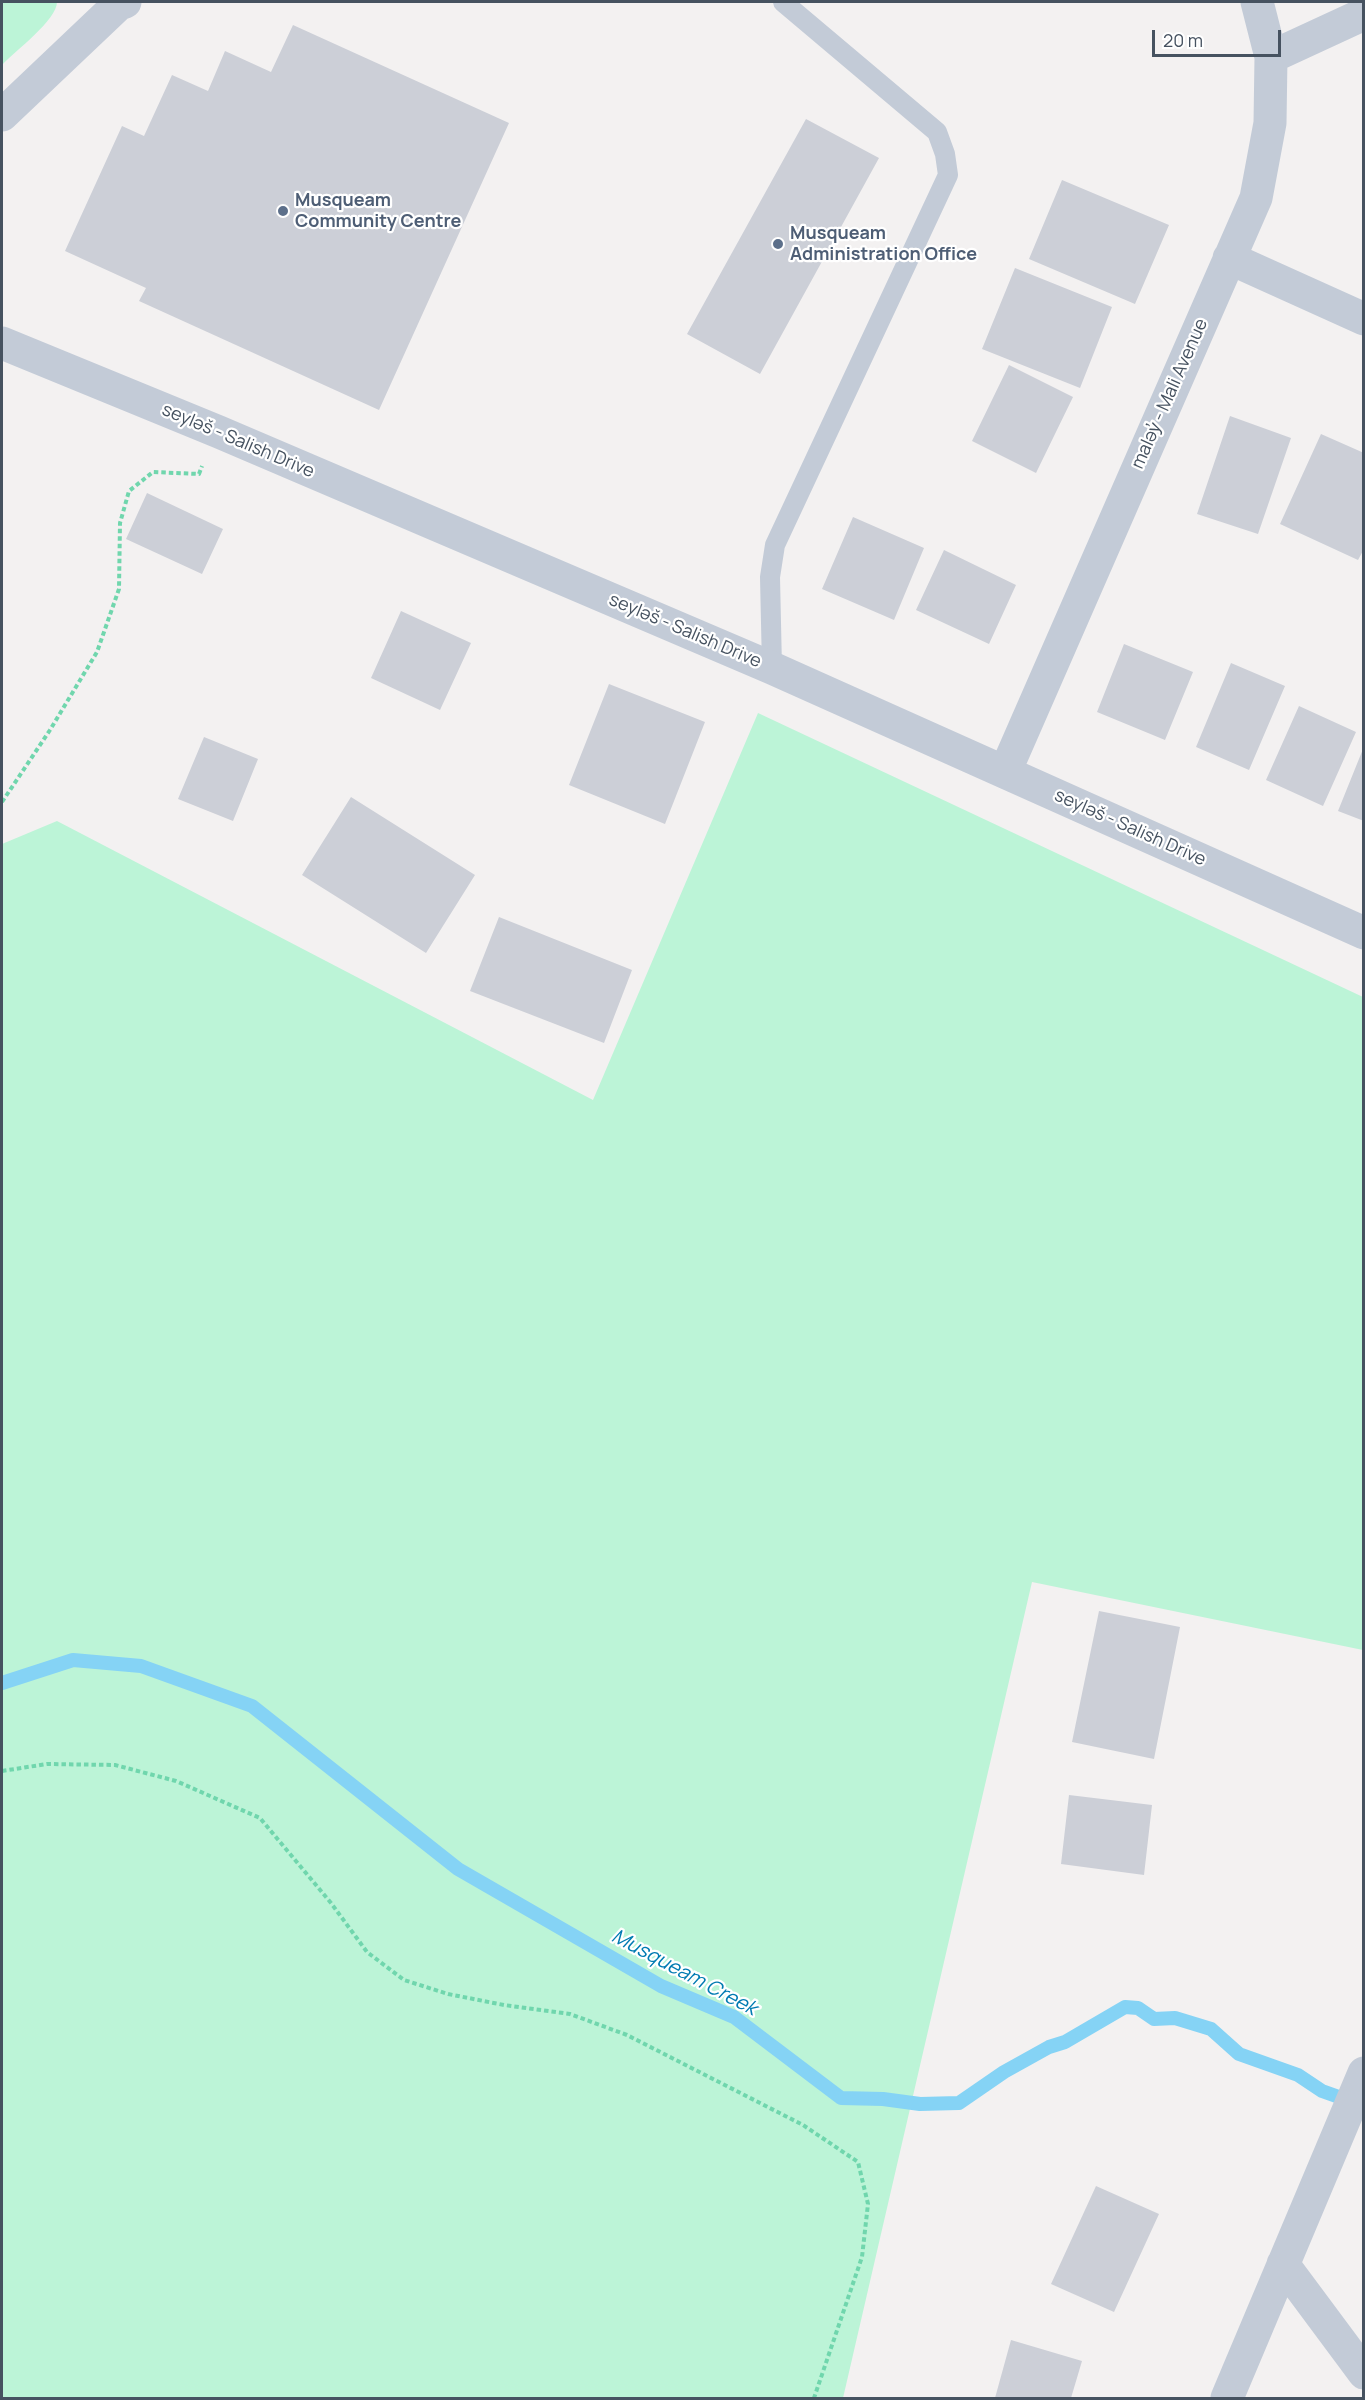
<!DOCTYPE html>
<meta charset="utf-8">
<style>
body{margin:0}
#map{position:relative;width:1365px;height:2400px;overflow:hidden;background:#f3f1f1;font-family:Manrope,sans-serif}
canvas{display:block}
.frame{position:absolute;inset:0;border:3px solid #465260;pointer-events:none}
.scale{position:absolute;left:1152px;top:30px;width:129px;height:27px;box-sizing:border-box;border:3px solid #465260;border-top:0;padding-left:8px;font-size:18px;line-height:21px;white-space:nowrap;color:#465260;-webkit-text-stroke:4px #fff;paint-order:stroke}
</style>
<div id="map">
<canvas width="1365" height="2400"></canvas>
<div class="frame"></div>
<div class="scale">20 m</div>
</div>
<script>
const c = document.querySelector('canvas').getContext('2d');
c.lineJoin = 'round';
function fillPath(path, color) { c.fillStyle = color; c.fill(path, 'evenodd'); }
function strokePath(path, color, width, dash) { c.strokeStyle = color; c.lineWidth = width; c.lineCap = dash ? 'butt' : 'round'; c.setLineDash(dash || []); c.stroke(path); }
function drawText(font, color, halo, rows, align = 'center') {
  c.font = font + ' Manrope,sans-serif'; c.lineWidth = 4.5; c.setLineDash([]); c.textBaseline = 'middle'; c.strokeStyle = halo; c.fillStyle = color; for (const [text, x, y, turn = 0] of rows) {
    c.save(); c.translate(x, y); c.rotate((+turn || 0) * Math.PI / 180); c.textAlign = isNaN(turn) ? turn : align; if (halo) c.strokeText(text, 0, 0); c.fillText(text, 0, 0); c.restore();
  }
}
fillPath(new Path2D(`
 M2,2H57C57,20 15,51 2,65Z
 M758,713L1363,997V1650L1032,1582L843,2398H2V844L57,821L593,1100Z`), '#bcf4d7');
strokePath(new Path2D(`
 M2,1683L73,1660L141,1666L252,1706L458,1869L661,1986L734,2017L841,2098L883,2099L920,2104L959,2103L1004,2072L1049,2047L1065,2042L1125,2007L1138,2008L1154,2019L1175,2018L1211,2029L1239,2054L1298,2075L1322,2091L1353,2102`), '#85d3f5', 14);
fillPath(new Path2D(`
 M293,25L509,123L379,410L139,301L146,288L65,251L122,126L144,136L172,75L208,91L225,51L271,72Z
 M806,119L879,158L760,374L687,334Z
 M1062,180L1169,225L1135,304L1029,259Z
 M1015,268L1112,307L1080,388L982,349Z
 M1009,365L1073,397L1036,473L972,441Z
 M1230,416L1291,438L1258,534L1197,514Z
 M1321,434L1364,453V549L1358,560L1280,524Z
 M147,493L223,529L202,574L126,539Z
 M853,517L924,548L894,620L822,589Z
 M944,550L1016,585L989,644L916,610Z
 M401,611L471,643L440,710L371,678Z
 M1124,644L1193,672L1165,740L1097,712Z
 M1231,663L1285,686L1249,770L1196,747Z
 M609,684L705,722L665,824L569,785Z
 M1299,706L1356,732L1323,806L1266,780Z
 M204,737L258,759L233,821L178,799Z
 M1363,749H1364V821L1338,811Z
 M351,797L475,875L426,953L302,875Z
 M499,917L632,970L604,1043L470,991Z
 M1099,1611L1180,1627L1154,1759L1072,1742Z
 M1069,1795L1152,1805L1144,1875L1061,1864Z
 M1096,2186L1159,2214L1114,2312L1051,2284Z
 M1011,2340L1082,2361L1071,2398H995Z`), '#cccfd7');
strokePath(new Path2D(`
 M2,802L50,730L97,652L119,589L120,523L129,491L153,472L199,474L202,466
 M2,1771L47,1764L115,1765L176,1781L260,1818L331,1903L367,1952L404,1980L448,1994L504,2005L570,2014L627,2035L803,2125L858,2162L868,2204L862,2257L814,2398`), '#70d6ad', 4, [4.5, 3]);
strokePath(new Path2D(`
 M772,668L770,577L775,545L948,175L945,154L937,132L783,2`), '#c3cbd7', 20);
strokePath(new Path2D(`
 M1271,57L1364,14
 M2,115L119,4L125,2
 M1229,258L1364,319
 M2,343L219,432L772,668L1364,933
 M1005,772L1256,198L1270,123L1271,57L1257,2
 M1283,2264L1364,2373
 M1227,2398L1364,2073`), '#c3cbd7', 33);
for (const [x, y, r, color] of [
 [283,211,6,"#5c6f8a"],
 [778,244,6,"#5c6f8a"]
]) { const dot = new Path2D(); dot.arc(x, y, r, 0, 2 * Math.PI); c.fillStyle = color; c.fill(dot); strokePath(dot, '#fff', 2); }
drawText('bold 18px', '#4e5e75', '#fff', [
 ["Musqueam",295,201],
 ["Community Centre",295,222],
 ["Musqueam",790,234],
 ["Administration Office",790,255]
], 'left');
drawText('18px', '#465260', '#fff', [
 ["maləy̓ - Mali Avenue",1170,394,-66],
 ["seyləš - Salish Drive",238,441,23],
 ["seyləš - Salish Drive",685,631,23],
 ["seyləš - Salish Drive",1130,828,24]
]);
drawText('italic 20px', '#017bb2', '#fff', [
 ["Musqueam Creek",684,1973,28]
]);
</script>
